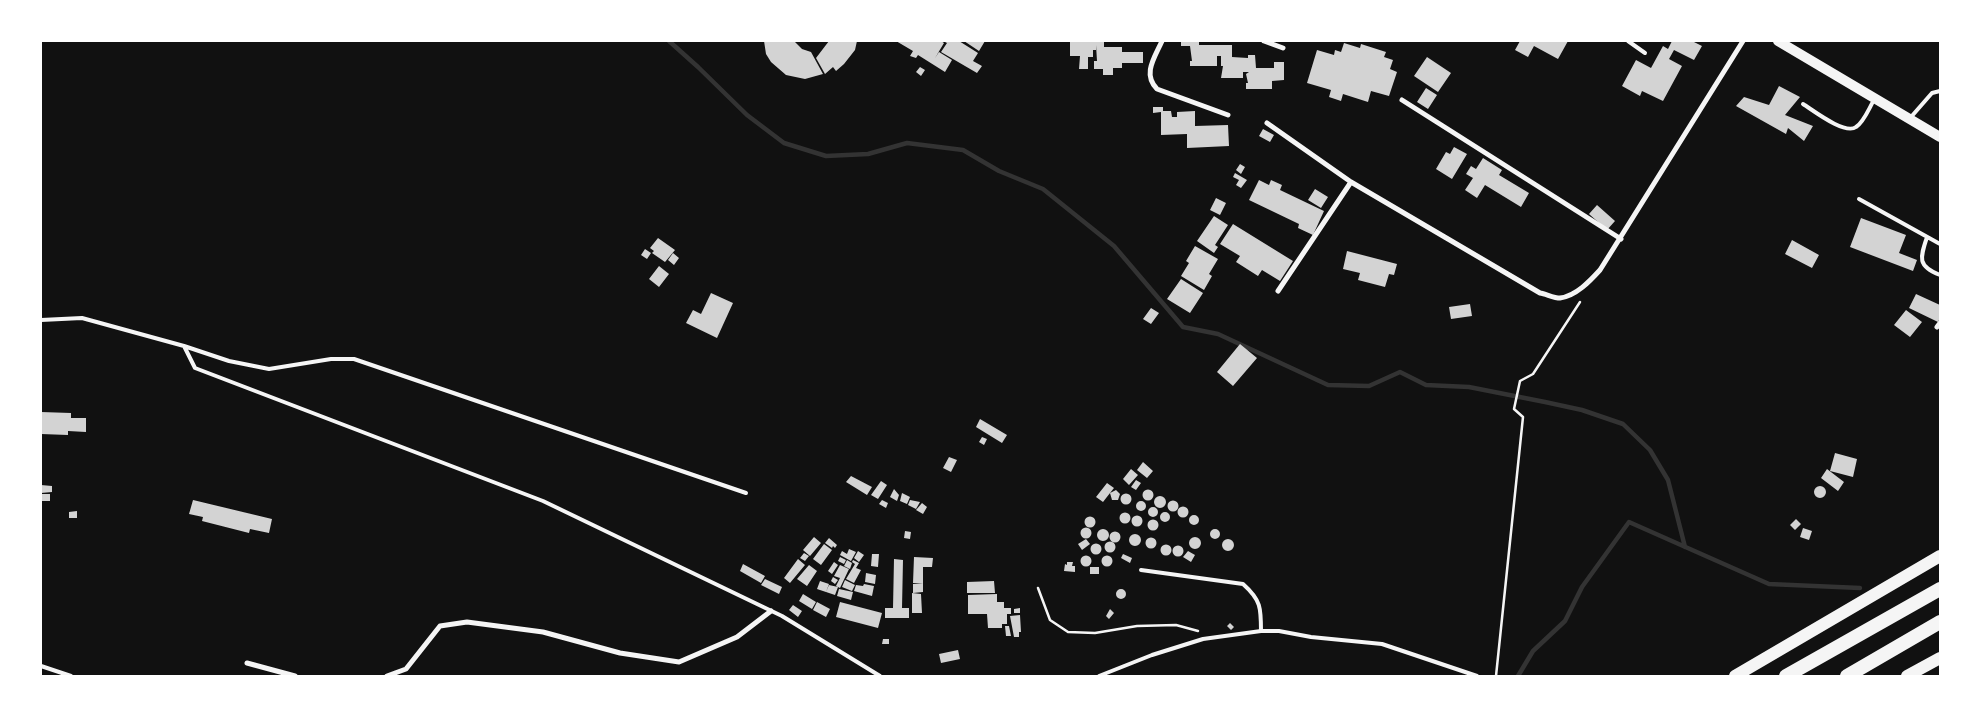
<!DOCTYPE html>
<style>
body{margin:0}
#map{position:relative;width:1981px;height:717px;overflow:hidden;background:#111;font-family:Karla,sans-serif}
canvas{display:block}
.frame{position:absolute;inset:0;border:42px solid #fff;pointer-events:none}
</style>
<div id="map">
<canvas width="1981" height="717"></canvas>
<div class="frame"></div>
</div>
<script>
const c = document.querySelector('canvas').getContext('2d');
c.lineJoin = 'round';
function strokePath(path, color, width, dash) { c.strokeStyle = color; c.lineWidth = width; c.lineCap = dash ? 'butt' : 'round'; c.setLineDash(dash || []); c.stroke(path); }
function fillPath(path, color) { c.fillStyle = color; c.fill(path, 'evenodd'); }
strokePath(new Path2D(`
 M669,41L698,67L747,115L784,143L826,156L868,154L907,143L963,150L999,171L1043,189L1114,246L1183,327L1218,334L1328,385L1369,386L1400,372L1426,385L1469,387L1545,402L1582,410L1623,424L1650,450L1668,480L1685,547
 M1518,676L1533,651L1565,621L1582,587L1629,522L1769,584L1860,588`), '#333', 4.5);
fillPath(new Path2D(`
 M764,41H794L802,49L811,52L823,74L805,79L786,75L771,62L766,54Z
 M829,41H857L855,50L844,64L836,71L833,67L825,74L816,58Z
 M896,41H941L944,43L935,58L939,52L952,60L945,72L918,55L916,58L910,56L913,51Z
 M943,41H959L978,53L973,61L982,66L977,73L941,52L947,43Z
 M964,41H985L979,51Z
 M1070,41H1104V47H1122V52H1143V63H1122V68H1113V75H1103V69H1094V61H1097L1096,45V50H1093V57H1088V69H1079L1080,56H1070Z
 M1181,41H1199V45H1232V57L1248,58V55H1255L1256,68H1274V62H1284V80L1272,81V89H1246V83H1248L1246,74L1249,72H1243V78H1221L1223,66H1221V56H1217V66H1190V61H1192L1190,46H1181Z
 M1520,41H1568L1558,59L1534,46L1528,57L1515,50Z
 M1672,41H1692L1702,46L1694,60L1674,50L1669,59L1682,66L1663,101L1642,91L1640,96L1622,86L1636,60L1651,68L1663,46L1668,49Z
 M1344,43L1360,48L1361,44L1386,52L1384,57L1393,60L1390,69L1397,72L1389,96L1371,91L1368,102L1343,94L1341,101L1329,97L1331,90L1307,83L1317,50L1334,55L1335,50L1341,52Z
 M1427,57L1451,73L1438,92L1414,76Z
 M920,67L925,70L921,76L916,72Z
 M1779,86L1800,97L1785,115L1813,126L1804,141L1788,128L1786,134L1736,106L1744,97L1769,105Z
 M1426,88L1437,95L1428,109L1417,102Z
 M1153,107H1163V111H1171L1172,117H1177V112L1195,111V126L1228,125L1229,146L1187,148V134L1161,135V112L1153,113Z
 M1263,129L1274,135L1270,142L1259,136Z
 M1454,147L1467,154L1452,179L1436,169L1446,152L1450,154Z
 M1483,158L1502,170L1499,175L1529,193L1521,207L1485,185L1477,198L1465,190L1473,178L1466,174L1471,166L1476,169Z
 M1240,164L1245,167L1241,174L1236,170Z
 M1235,173L1247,180L1241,188L1236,185L1239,180L1233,177Z
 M1259,180L1269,185L1271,180L1282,185L1280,190L1324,211L1313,235L1298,228L1299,224L1249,200Z
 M1315,189L1328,197L1321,208L1308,200Z
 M1216,198L1226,203L1220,215L1210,210Z
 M1597,205L1615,221L1607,230L1589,214Z
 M1214,216L1228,225L1215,245L1218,247L1214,253L1197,241Z
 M1861,218L1906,235L1899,253L1917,260L1913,271L1850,247Z
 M1233,224L1293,261L1280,281L1262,270L1258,276L1236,262L1240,256L1220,244Z
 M658,238L675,250L665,262L652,253L654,251L650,248Z
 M1792,240L1819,255L1812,268L1785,254Z
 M1195,246L1218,259L1209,274L1212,276L1204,290L1181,276L1189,263L1186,261Z
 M645,249L651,253L647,259L641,255Z
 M1347,251L1397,264L1394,275L1389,274L1385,287L1358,280L1360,273L1343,269Z
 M673,253L679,258L674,265L668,260Z
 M659,266L669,274L659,287L649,279Z
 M1181,279L1203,293L1190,313L1167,299Z
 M711,293L733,303L717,338L686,323L693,310L701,314Z
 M1916,294L1940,305V318L1938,322L1909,308Z
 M1470,304L1472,316L1451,319L1449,307Z
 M1151,308L1159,313L1151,324L1143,319Z
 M1906,310L1922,322L1910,337L1894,325Z
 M1240,344L1257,358L1233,386L1217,372Z
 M41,412L71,413V418H86V432L68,431V435L41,434Z
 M980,419L1007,435L1002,443L976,427Z
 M982,437L987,439L984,445L979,442Z
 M1835,453L1857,459L1853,477L1830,471Z
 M949,457L957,460L951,472L943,468Z
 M1143,462L1153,471L1147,478L1137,470Z
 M1131,469L1138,475L1129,485L1123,479Z
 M1827,469L1844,482L1838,491L1821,478Z
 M851,476L872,487L867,495L846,482Z
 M1136,480L1141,483L1136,490L1131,487Z
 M881,481L887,485L878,499L871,495Z
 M1107,483L1114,488L1110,493L1116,490L1120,494L1118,500H1112L1110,493L1103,502L1096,497Z
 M41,485L52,486V492L41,493Z
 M1814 492a6 6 0 1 1 12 0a6 6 0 1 1-12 0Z
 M894,489L899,495L897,501L890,497Z
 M1142.5 495a5.5 5.5 0 1 1 11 0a5.5 5.5 0 1 1-11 0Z
 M902,493L910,497L907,504L900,501Z
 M1120.5 499a5.5 5.5 0 1 1 11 0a5.5 5.5 0 1 1-11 0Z
 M41,494H50V501H41Z
 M1154 502a6 6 0 1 1 12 0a6 6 0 1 1-12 0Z
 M193,500L272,519L269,533L250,529L249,533L202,521L203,517L189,514Z
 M882,500L888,503L886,508L879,504Z
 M910,500L920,502L916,509L908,505Z
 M1167.5 506a5.5 5.5 0 1 1 11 0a5.5 5.5 0 1 1-11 0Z
 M1136 506a5 5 0 1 1 10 0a5 5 0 1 1-10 0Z
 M922,503L927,507L923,514L916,510Z
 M1177.5 512a5.5 5.5 0 1 1 11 0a5.5 5.5 0 1 1-11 0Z
 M1148 512a5 5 0 1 1 10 0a5 5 0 1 1-10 0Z
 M77,511V518H69V512Z
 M1160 517a5 5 0 1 1 10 0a5 5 0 1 1-10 0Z
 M1119.5 518a5.5 5.5 0 1 1 11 0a5.5 5.5 0 1 1-11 0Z
 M1189 520a5 5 0 1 1 10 0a5 5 0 1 1-10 0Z
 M1131.5 521a5.5 5.5 0 1 1 11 0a5.5 5.5 0 1 1-11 0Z
 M1084.5 522a5.5 5.5 0 1 1 11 0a5.5 5.5 0 1 1-11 0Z
 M1796,519L1801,524L1795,530L1790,525Z
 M1147.5 525a5.5 5.5 0 1 1 11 0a5.5 5.5 0 1 1-11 0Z
 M1080.5 533a5.5 5.5 0 1 1 11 0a5.5 5.5 0 1 1-11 0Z
 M1803,528L1812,531L1809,540L1800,537Z
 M1210 534a5 5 0 1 1 10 0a5 5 0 1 1-10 0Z
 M1097 535a6 6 0 1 1 12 0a6 6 0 1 1-12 0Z
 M905,531L911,532L910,539L904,538Z
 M1109.5 537a5.5 5.5 0 1 1 11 0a5.5 5.5 0 1 1-11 0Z
 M1129 540a6 6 0 1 1 12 0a6 6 0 1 1-12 0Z
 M814,537L821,543L810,556L803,550Z
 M1189 543a6 6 0 1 1 12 0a6 6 0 1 1-12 0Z
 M1145.5 543a5.5 5.5 0 1 1 11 0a5.5 5.5 0 1 1-11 0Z
 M829,538L837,545L835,548L833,546L832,548L825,543Z
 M1086,539L1090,544L1082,550L1078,544Z
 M1222 545a6 6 0 1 1 12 0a6 6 0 1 1-12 0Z
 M1104.5 547a5.5 5.5 0 1 1 11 0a5.5 5.5 0 1 1-11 0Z
 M1090.5 549a5.5 5.5 0 1 1 11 0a5.5 5.5 0 1 1-11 0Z
 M824,544L832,550L821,565L813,559Z
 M1160.5 550a5.5 5.5 0 1 1 11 0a5.5 5.5 0 1 1-11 0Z
 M1172.5 551a5.5 5.5 0 1 1 11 0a5.5 5.5 0 1 1-11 0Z
 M849,549L856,552L851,561L840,555L842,551L847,554Z
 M858,551L864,555L859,562L854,558Z
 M1188,551L1195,555L1191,562L1183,557Z
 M804,553L809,556L805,561L800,558Z
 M872,554H879L878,567L871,566Z
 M1123,554L1132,558L1130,563L1121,558Z
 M1101.5 561a5.5 5.5 0 1 1 11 0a5.5 5.5 0 1 1-11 0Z
 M1080.5 561a5.5 5.5 0 1 1 11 0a5.5 5.5 0 1 1-11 0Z
 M840,557L846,560L844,564L838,561Z
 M914,557L933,558L932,567H923V584L913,583Z
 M798,559L805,565L790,583L784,578Z
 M894,559L903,560L902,608H909V618H885V608H893Z
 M847,560L852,563L850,569L844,566Z
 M853,560L859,563L856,568L861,570L854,583L846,579L855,564L852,562Z
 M834,562L838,565L832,574L828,571Z
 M1067,562H1073L1072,566H1075V572L1064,571L1065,564L1067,565Z
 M743,564L765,576L761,583L740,571Z
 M809,565L817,571L807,586L797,579Z
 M840,565L849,569L840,588L836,586L840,578L834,576Z
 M1090,567H1099V574H1090Z
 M866,573L876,575L875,584L865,582Z
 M833,577L838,580L835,584L831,581Z
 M765,579L782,587L779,594L761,585Z
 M845,580L855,585L852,591L842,587Z
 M820,581L829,584L826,592L817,589Z
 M994,581L995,593H967V582Z
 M864,584L874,586L872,596L854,591L856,585L863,586Z
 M913,584H923V592L913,593Z
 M829,585L838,587L835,595L826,592Z
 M1116 594a5 5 0 1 1 10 0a5 5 0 1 1-10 0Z
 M839,589L853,592L851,600L837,596Z
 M912,593L921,594L922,613H912Z
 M803,594L816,602L812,609L799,601Z
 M997,594V602H1004V608H1011V614H1007V624H1002V628H988L987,614H968V595Z
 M817,602L830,609L826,617L813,610Z
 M840,602L882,613L878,628L836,617Z
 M793,605L802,611L798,617L789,610Z
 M1020,608V613H1014V609Z
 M1110,609L1114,613L1109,619L1106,616Z
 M1020,615L1021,632H1019V637H1014L1010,616Z
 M1230,623L1234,627L1231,630L1227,626Z
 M1005,626H1009L1011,636H1006Z
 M883,639H889V644H882Z
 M958,650L960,659L941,663L939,654Z`), '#d3d3d3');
strokePath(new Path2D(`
 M1038,588L1050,620L1068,632L1095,633L1137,626L1176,625L1198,631
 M1496,676L1523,417L1514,409L1520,381L1533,374L1580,302`), '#f5f5f5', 2.5);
strokePath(new Path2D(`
 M1628,41L1645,53
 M1803,104C1814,111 1845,135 1856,127C1864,122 1869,108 1874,100
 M1911,117L1932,93L1940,91
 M1859,199L1940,244
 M1927,237C1920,258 1917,266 1940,275
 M41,320L82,318L184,346L195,368L543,501L782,616L880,676
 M184,346L229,361L269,369L331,359H354L746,493
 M1141,570L1243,584C1261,600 1261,608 1261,631
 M41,666L71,676
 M1099,676L1152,655L1203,639L1261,631H1279L1311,637L1382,644L1477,676`), '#f5f5f5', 4);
strokePath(new Path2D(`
 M1162,41C1155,57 1142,74 1157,89L1228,115
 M1264,41L1283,48
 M1402,100L1621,239
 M1267,123L1351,182L1540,293C1546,294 1554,298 1560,298C1576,296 1590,281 1600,270L1743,41
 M1278,291L1351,182
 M1937,327L1940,323
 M247,663L295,676
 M387,676L406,669L440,626L467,622L543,632L620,653L679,662L737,637L771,611`), '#f5f5f5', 5);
strokePath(new Path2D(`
 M1778,41L1940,137`), '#f5f5f5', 10);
strokePath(new Path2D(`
 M1735,676L1940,556
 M1907,676L1940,658`), '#f5f5f5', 12);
strokePath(new Path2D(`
 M1786,676L1940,589
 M1847,676L1940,622`), '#f5f5f5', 14);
</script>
